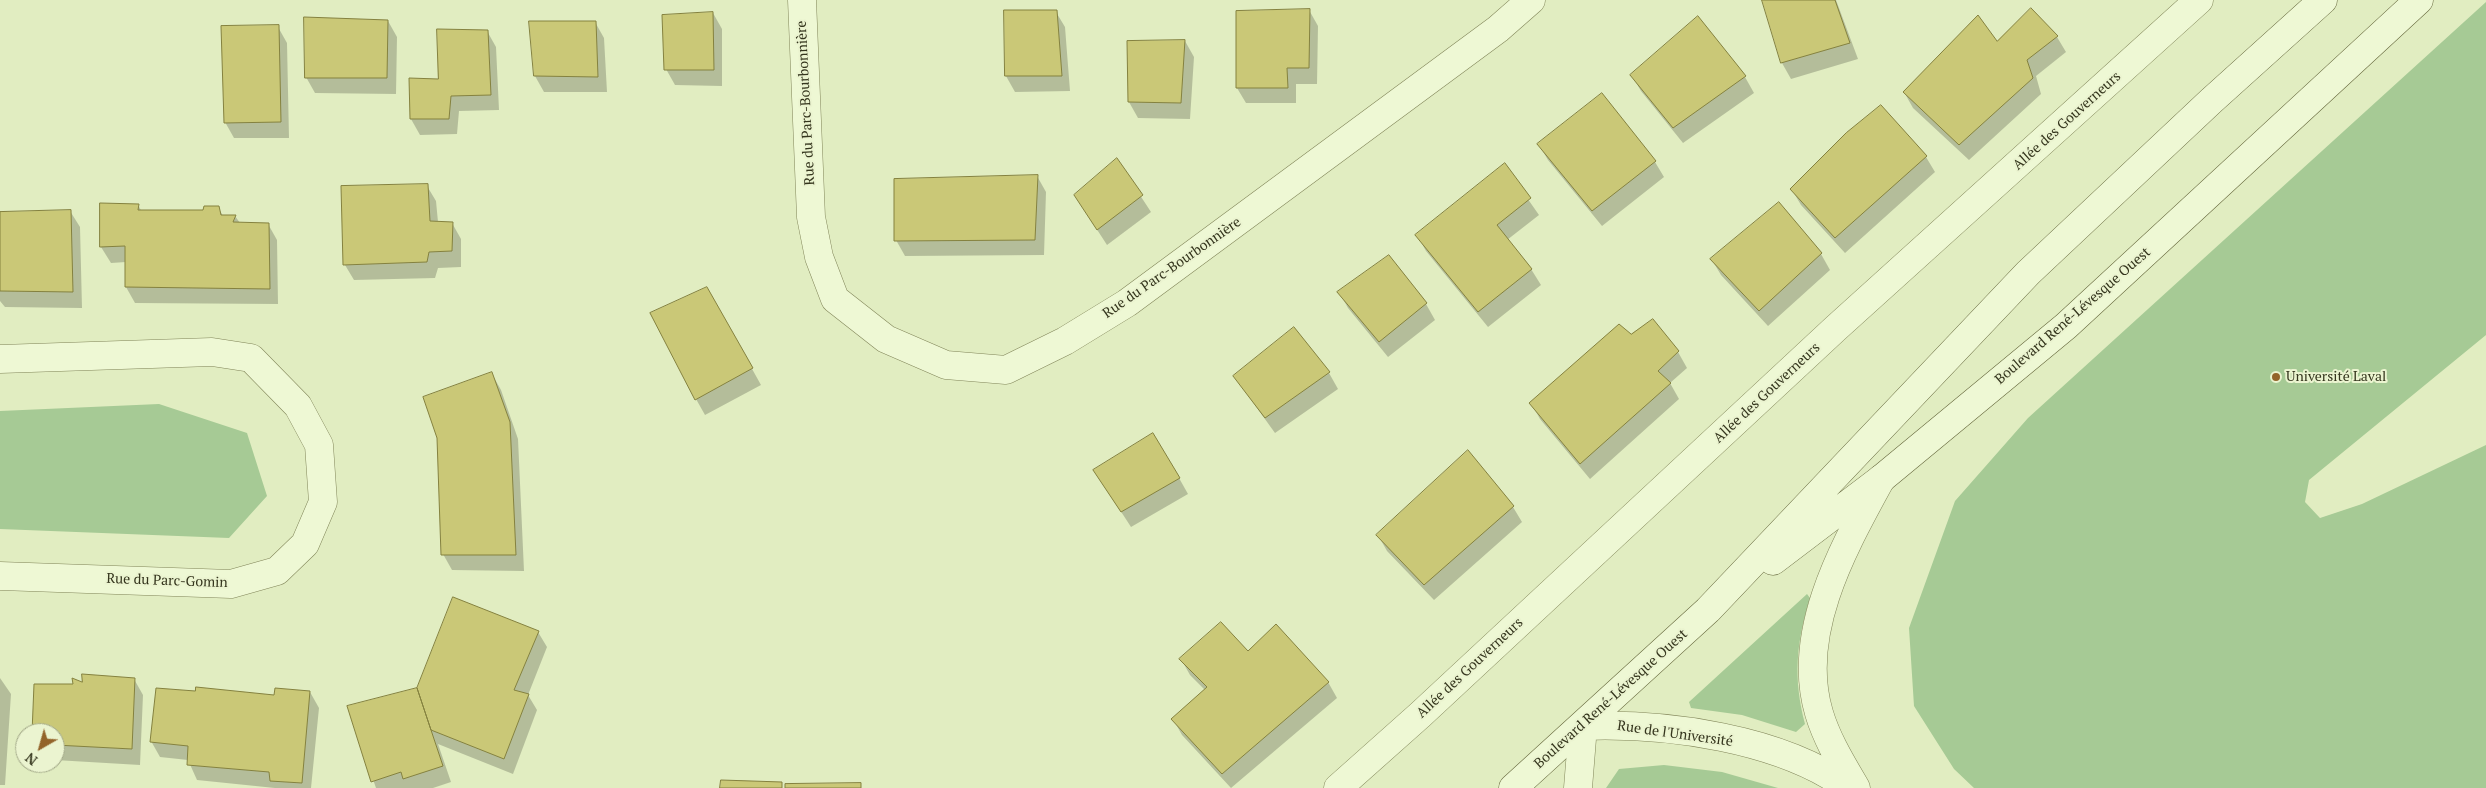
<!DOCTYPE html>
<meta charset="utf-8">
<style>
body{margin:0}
#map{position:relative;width:2486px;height:788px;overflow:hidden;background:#e1edc1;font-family:"PT Serif",serif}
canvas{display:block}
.north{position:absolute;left:15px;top:723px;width:50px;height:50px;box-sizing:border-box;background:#ebf4d0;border:1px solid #a2a888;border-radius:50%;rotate:218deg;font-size:14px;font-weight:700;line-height:20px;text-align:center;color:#34351d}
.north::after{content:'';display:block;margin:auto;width:18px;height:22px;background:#93642a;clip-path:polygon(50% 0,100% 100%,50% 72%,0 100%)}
</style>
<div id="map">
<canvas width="2486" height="788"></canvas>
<div class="north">N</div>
</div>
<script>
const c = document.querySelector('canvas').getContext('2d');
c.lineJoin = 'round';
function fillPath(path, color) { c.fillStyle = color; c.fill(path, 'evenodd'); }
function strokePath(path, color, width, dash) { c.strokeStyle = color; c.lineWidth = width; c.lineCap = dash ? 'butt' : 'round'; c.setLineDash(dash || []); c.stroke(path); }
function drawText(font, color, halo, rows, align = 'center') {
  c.font = font + ' "PT Serif",serif'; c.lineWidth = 4; c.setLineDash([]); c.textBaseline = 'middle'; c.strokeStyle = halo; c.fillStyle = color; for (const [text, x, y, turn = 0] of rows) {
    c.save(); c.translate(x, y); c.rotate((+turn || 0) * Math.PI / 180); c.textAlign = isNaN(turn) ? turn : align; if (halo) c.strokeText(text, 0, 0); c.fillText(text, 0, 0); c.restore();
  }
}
fillPath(new Path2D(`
 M2486,2V335L2309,480L2305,502L2320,518L2362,504L2486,445V788H1974L1954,769L1914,706L1909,628L1955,501L2028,418Z
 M159,404L247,433L267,496L229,538L0,529V411Z
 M1807,594L1810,598C1796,643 1793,678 1805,724L1796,732L1742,715L1691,708L1689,702Z
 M1664,765L1722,772L1778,788H1606L1619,769Z`), '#a6ca95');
fillPath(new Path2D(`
 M1764,0H1836L1858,59L1791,79L1782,63Z
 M1309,10L1318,26L1317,84H1296V103H1246L1237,88Z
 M2031,10L2057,37L2066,52L2036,76L2041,94L1969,160L1913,108L1904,92L1997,43Z
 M1005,11L1056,12L1065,27L1070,91L1015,92L1006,76Z
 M713,13L722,29V86L675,85L666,69Z
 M1698,18L1745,77L1754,93L1683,143L1641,91L1632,76Z
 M388,21L397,37L396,94L315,93L306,77Z
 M531,22H595L604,38L607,92H544L535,76Z
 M278,27L287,43L289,138H234L225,122Z
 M487,31L496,47L499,110L459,111L457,134L420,135L411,119L410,79L439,80Z
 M1185,41L1194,57L1190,119L1138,118L1129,102Z
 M1602,95L1655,162L1664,177L1602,226L1548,160L1539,145Z
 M1926,157L1935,172L1845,253L1801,205L1792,190Z
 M1117,160L1151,212L1107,245L1085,211Z
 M1504,165L1539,215L1507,240L1531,269L1541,285L1488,327L1426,251L1417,235Z
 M1037,176L1046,192L1044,255L905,256L896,240Z
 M427,186L436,201L438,222L452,223L461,239V267L438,268L435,278L354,280L345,265Z
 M1779,204L1821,254L1830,270L1768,326L1721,275L1712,260Z
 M138,205L142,212L204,211L218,207L223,216H235L240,223L268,224L277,240L278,304L135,303L126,287V262L111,263L101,247Z
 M70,211L80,227L82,308L5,307L0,301V213Z
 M1389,257L1426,304L1435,320L1388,357L1348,308L1339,292Z
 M707,288L761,385L705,415L696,399Z
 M1653,320L1678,352L1687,368L1670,383L1679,399L1590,479L1540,419L1531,403Z
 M1294,328L1329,373L1338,389L1275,433L1234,376Z
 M492,374L501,390L518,439L524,571L452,570L443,554Z
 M1094,470L1179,478L1188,494L1131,527Z
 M1513,507L1522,522L1434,600L1387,551L1378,535Z
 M453,599L538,632L547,647L528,695L537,710L513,774L438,744L451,782L433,788H376L348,707L418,690Z
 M1248,653L1328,682L1337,698L1231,788L1182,735L1173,719L1205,690L1190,675L1181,659Z
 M0,678L11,694L5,785H0Z
 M134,679L143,695L140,765L55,760V733H34L74,685Z
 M310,692L319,708L311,788H275L197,780L188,760L160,757L151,741L196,693L275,696Z`), '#0003');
const building = new Path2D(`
 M1762,0H1835L1850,43L1781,63Z
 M2031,8L2058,36L2027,60L2033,78L1959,145L1903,92L1978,15L1997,41Z
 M1310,9L1309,68H1287L1288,88H1236V11Z
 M1004,10H1057L1062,76H1005Z
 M713,12L714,70H664L662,15Z
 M1698,16L1746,76L1673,128L1630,75Z
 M304,17L388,20L387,78H305Z
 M529,21H596L598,77L534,76Z
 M279,25L281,122L224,123L221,26Z
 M437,29L488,30L491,95L451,96L449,119H410L409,78L438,79Z
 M1185,40L1181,103L1128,102L1127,41Z
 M1602,93L1656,161L1592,211L1537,144Z
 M1881,105L1927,156L1835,238L1790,189L1846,133Z
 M1117,158L1143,195L1097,230L1074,195Z
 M1505,163L1531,198L1497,225L1532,269L1478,312L1415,235Z
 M1038,175L1035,240L894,241V179Z
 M428,184L430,221L453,222L452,251L429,252L427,262L343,265L341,186Z
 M1779,202L1822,253L1759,311L1710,259Z
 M100,203L139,204L138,210H203L204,206H219L221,215H236L233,222L269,223L270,289L125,287V246L100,247Z
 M71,210L73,292L0,291V212Z
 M1389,255L1427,303L1379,342L1337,292Z
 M707,287L753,368L695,400L650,313Z
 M1653,319L1679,351L1658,371L1671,383L1580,464L1529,403L1619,324L1631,334Z
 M1294,327L1330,372L1265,418L1233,376Z
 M492,372L510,422L516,555H441L437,438L423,397Z
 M1153,433L1180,478L1121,512L1093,470Z
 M1468,450L1514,506L1424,585L1376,535Z
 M453,597L539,631L514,690L529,694L504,759L431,730L417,688Z
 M1221,622L1248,651L1276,624L1329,682L1222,774L1171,719L1207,687L1179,659Z
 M82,674L135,678L132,749L55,745V733H32L34,684H73L72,678L82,682Z
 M196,687L274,695L275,688L310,691L302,783L270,781L269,772L187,765L188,746L150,742L156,688L195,691Z
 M417,688L443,766L403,779L401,772L371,782L347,706Z
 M721,780L782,782V788H720Z
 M861,783V788H785V784Z`);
fillPath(building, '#cac877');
strokePath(building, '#84813f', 1);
const street = new Path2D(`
 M802,0L811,217L819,257L835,299L886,339L946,365L1006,370L1065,341L1127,303L1498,29L1531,0
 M0,359L212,352L251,358L298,406L319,445L323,502L305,544L277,571L231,584L0,576
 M1338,788L1420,715L1836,328L2199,0
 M1578,788L1583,726C1667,723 1780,738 1849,788
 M1856,788C1842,764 1827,740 1819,713C1795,632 1844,547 1881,479`);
const secondary = new Path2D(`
 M1773,561L1881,479L2066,326L2419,0
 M1513,788L1708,610L2028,273L2211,101L2323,0`);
strokePath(street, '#818559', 29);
strokePath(secondary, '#65673c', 29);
strokePath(street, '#eef8d4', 28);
strokePath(secondary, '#eef8d4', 28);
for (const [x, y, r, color] of [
 [2276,377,5,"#93642a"]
]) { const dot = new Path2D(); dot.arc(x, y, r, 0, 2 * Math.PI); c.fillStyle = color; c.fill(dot); strokePath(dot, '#ebf4d0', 2); }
drawText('14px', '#34351d', '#ebf4d0', [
 ["Rue du Parc-Bourbonnière",806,103,-93],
 ["Allée des Gouverneurs",2067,121,-42],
 ["Rue du Parc-Bourbonnière",1172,268,-35],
 ["Boulevard René-Lévesque Ouest",2073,316,-41],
 ["Allée des Gouverneurs",1767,393,-43],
 ["Rue du Parc-Gomin",167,581,2],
 ["Allée des Gouverneurs",1470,668,-43],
 ["Boulevard René-Lévesque Ouest",1611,699,-42],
 ["Rue de l'Université",1675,734,8]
]);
drawText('14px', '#34351d', '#ebf4d0', [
 ["Université Laval",2286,377]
], 'left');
</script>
